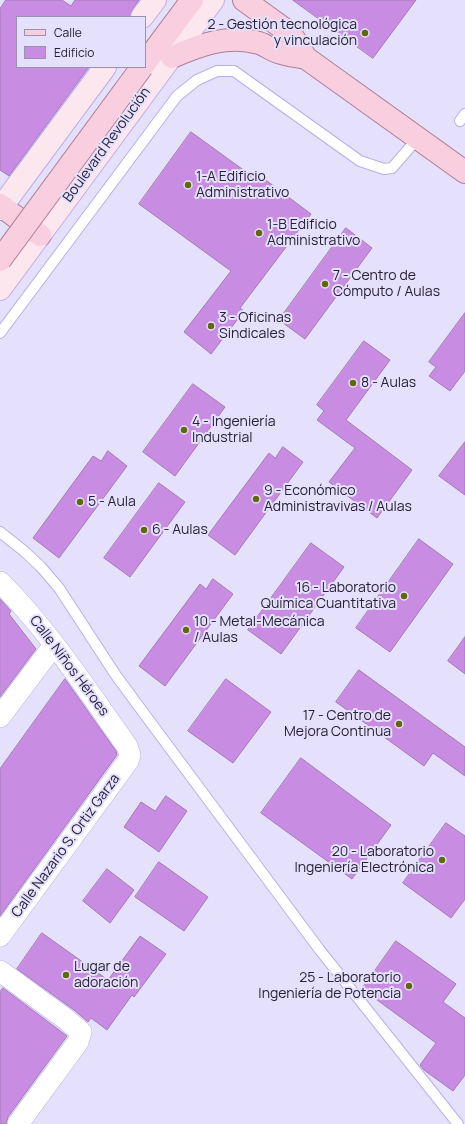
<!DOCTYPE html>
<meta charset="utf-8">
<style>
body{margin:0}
#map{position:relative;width:465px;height:1124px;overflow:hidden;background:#e5e0fb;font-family:Manrope,sans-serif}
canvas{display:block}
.legend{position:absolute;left:16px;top:16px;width:130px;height:52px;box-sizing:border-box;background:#e5e0fb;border:1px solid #9993ae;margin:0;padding:5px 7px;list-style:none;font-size:12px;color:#27203a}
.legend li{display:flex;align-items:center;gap:8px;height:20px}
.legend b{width:20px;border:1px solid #9993ae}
</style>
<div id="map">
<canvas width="465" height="1124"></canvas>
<ul class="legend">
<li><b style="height:5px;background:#f9cfdf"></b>Calle</li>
<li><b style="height:11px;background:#c88de2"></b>Edificio</li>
</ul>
</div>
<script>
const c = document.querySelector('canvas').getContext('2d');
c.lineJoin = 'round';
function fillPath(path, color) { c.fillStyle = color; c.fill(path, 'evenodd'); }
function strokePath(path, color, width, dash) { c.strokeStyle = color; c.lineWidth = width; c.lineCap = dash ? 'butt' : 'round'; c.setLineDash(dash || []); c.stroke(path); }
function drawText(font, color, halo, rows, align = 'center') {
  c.font = font + ' Manrope,sans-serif'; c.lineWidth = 4; c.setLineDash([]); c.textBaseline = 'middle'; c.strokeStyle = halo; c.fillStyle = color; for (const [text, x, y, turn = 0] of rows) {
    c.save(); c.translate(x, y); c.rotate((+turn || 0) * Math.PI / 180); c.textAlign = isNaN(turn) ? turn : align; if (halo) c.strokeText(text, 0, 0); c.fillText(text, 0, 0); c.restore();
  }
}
const building = new Path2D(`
 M6,0H62L71,6L75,0H139L132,10L130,17H17V67H89L9,176L0,170V9Z
 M293,0H416L373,58Z
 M191,132L260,182L263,178L311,214L240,308L244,311L211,354L184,332L231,271L139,204Z
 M346,228L372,248L305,339L279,320Z
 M465,313V371L450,391L429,376L436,367L429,362Z
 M364,341L390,360L346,420L412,470L377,518L329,482L355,448L317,420L324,411L317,405Z
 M193,384L225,407L175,476L143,452Z
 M465,442V495L439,476Z
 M283,447L303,462L235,555L208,535L269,453L275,458Z
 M108,451L127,466L59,558L33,538L93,456L101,461Z
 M159,483L185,502L130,577L104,558Z
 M419,539L453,564L390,652L356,628Z
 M311,543L344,567L281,654L248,630Z
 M213,579L233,594L165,686L139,666L200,584L206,589Z
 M0,599L11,611L9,614L36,649L0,697Z
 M465,637V674L448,661Z
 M359,670L465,747V776L433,753L424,766L336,702Z
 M65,679L116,751L117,755L0,916V769Z
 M226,679L271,712L233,763L188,731Z
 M301,758L391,825L352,879L261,813Z
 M166,796L187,811L159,852L124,827L141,802L155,811Z
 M446,823L465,836V899L451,918L403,883Z
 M159,862L208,897L184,931L135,897Z
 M107,869L134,890L110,923L83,901Z
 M42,933L108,980L140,936L166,954L134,997L132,995L107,1030L91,1018L88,1022L74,1010L17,969Z
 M396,941L456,984L443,1002L465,1018V1075L453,1091L424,1070L420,1065L436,1043L362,989Z
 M3,988L67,1036L8,1117L6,1124H0V992Z`);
fillPath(building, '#c88de2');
strokePath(building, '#a27bb4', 1);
const lane = new Path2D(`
 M460,121L465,114
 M0,333L177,96L197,80L217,71H234L360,161L384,169L392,168L418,138
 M0,532L24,551L41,567L59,588L115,674L134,700L319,949L458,1124`);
const street = new Path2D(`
 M0,582C49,631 87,690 127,746L130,755L128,761L0,936
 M0,717L54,645
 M0,971L67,1020L81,1032L78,1042L18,1124`);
const secondary = new Path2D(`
 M142,17L155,0
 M0,209L105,67
 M0,289L213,0`);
const primary = new Path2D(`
 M244,0L291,34L306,58L465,172
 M172,57C200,45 228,34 259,43C266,45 271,50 278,52C287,55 297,56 306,58
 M145,63L192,0
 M0,205L40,235`);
strokePath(lane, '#bcadef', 12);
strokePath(street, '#bcadef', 22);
strokePath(secondary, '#bcadef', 24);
strokePath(primary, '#ad7d97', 24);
strokePath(lane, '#fff', 10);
strokePath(street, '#fff', 21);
strokePath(secondary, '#fce7ef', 22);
strokePath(primary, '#f9cfdf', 22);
const primaryBridge = new Path2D(`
 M0,260L142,67`);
strokePath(primaryBridge, '#ad7d97', 24, []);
strokePath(primaryBridge, '#f9cfdf', 22);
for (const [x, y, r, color] of [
 [365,33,4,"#61680a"],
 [188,185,4,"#61680a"],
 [259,233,4,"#61680a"],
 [325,284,4,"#61680a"],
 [211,326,4,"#61680a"],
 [353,383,4,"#61680a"],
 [184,430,4,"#61680a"],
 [256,499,4,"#61680a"],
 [80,502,4,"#61680a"],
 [144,530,4,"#61680a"],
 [404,596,4,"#61680a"],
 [186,630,4,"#61680a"],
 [399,724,4,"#61680a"],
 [442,860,4,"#61680a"],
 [66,975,4,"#61680a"],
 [409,986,4,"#61680a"]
]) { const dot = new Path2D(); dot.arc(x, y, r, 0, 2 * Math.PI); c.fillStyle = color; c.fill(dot); strokePath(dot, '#e5e0fb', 1.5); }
drawText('14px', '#27203a', '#e5e0fb', [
 ["2 - Gestión tecnológica",357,25,"right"],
 ["y vinculación",357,41,"right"],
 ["1-A Edificio",196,177],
 ["Administrativo",196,193],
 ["1-B Edificio",267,225],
 ["Administrativo",267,241],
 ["7 - Centro de",333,276],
 ["Cómputo / Aulas",333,292],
 ["3 - Oficinas",219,318],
 ["Sindicales",219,334],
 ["8 - Aulas",361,383],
 ["4 - Ingeniería",192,422],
 ["Industrial",192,438],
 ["9 - Económico",264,491],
 ["Administravivas / Aulas",264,507],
 ["5 - Aula",88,502],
 ["6 - Aulas",152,530],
 ["16 - Laboratorio",396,588,"right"],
 ["Química Cuantitativa",396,604,"right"],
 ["10 - Metal-Mecánica",194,622],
 ["/ Aulas",194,638],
 ["17 - Centro de",391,716,"right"],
 ["Mejora Continua",391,732,"right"],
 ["20 - Laboratorio",434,852,"right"],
 ["Ingeniería Electrónica",434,868,"right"],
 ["Lugar de",74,967],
 ["adoración",74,983],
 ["25 - Laboratorio",401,978,"right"],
 ["Ingeniería de Potencia",401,994,"right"]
], 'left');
drawText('14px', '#27203a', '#e5e0fb', [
 ["Boulevard Revolución",107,145,-54],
 ["Calle Niños Héroes",69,666,53],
 ["Calle Nazario S. Ortiz Garza",66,846,-54]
]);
</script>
